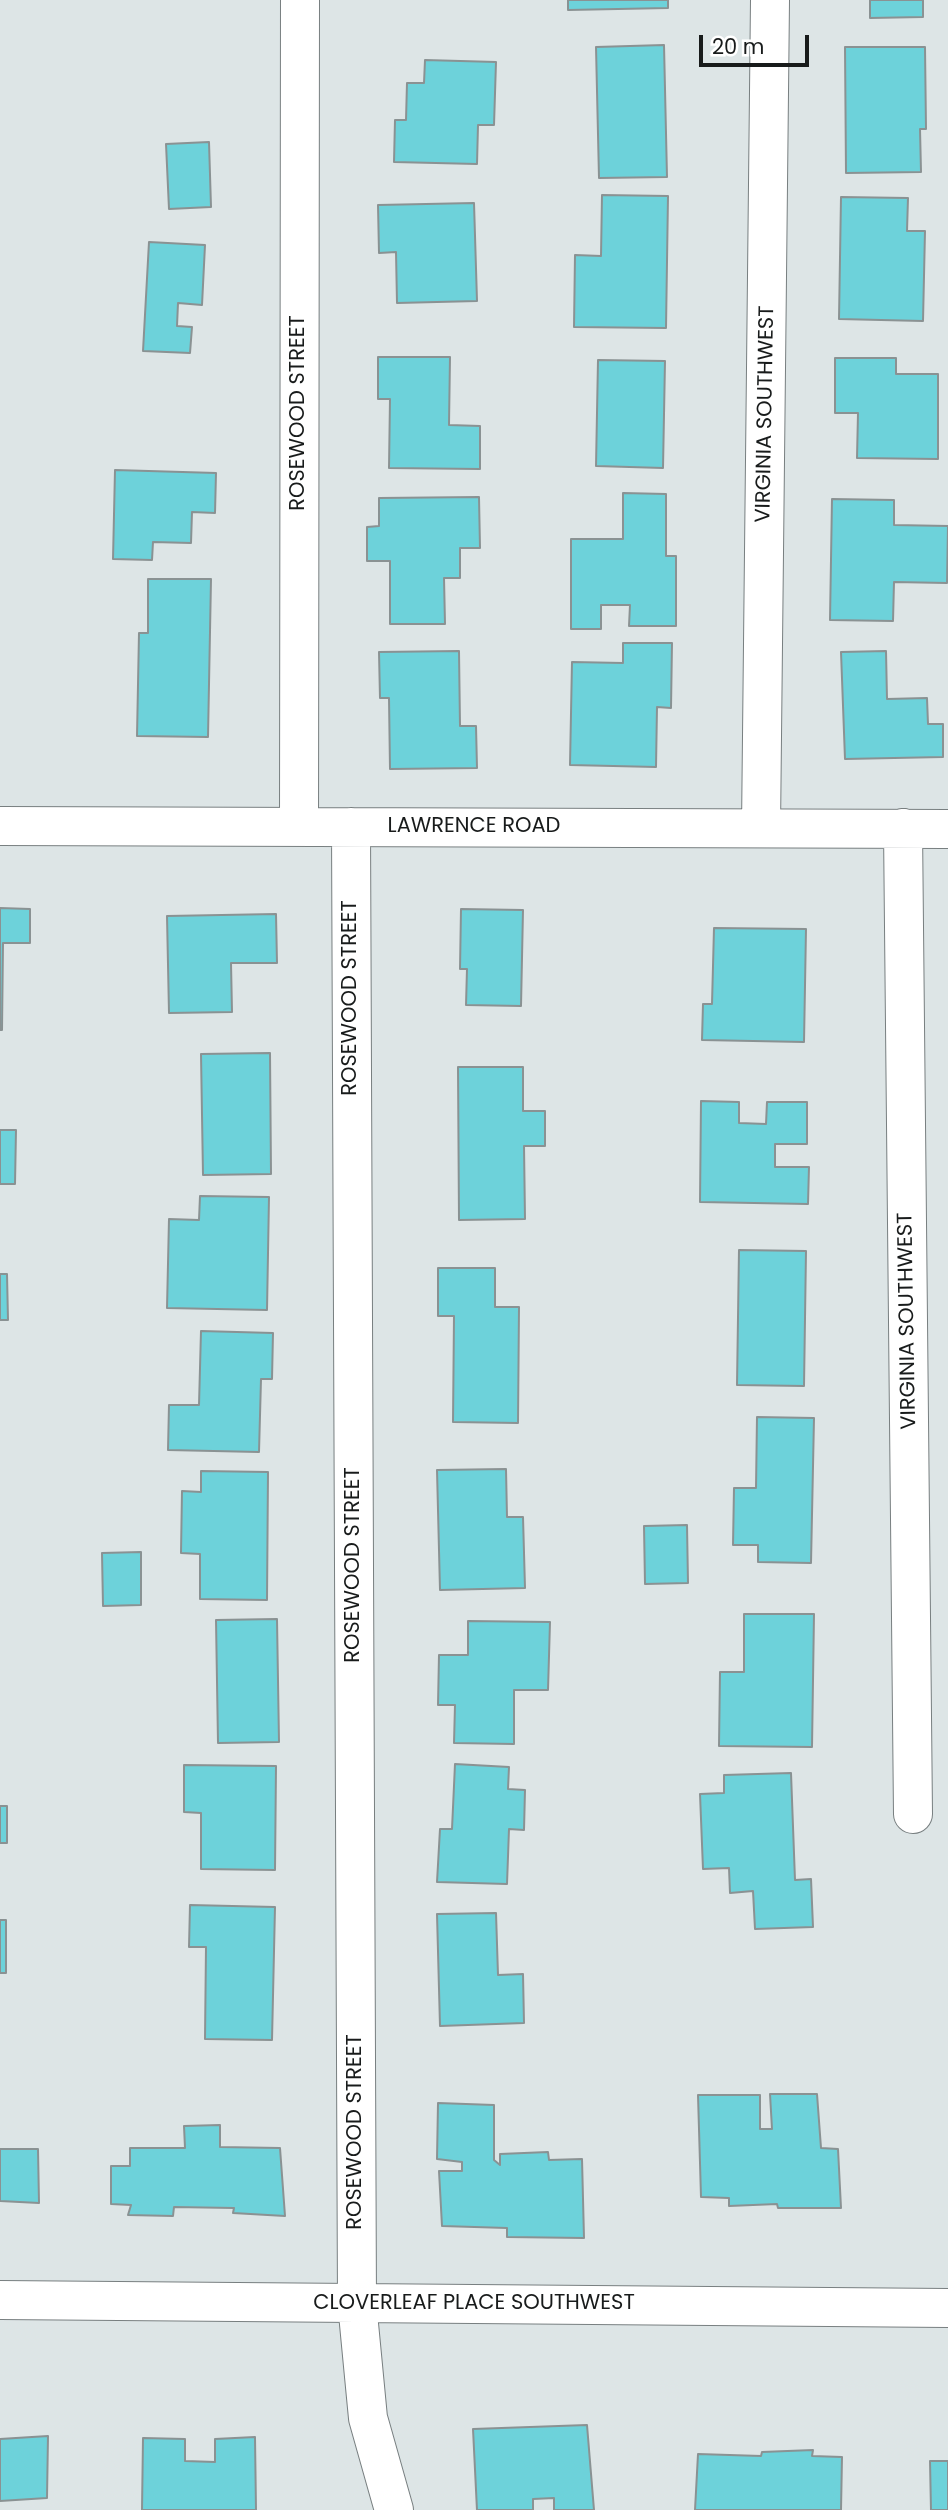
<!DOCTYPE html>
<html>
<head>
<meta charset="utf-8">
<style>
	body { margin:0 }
	#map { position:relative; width:948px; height:2510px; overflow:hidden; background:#dde5e6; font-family:Poppins,sans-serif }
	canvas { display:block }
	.scale { position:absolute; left:699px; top:35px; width:110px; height:32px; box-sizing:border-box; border:4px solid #181b1b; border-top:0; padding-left:9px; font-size:21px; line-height:24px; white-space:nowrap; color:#181b1b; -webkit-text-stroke:5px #fff; paint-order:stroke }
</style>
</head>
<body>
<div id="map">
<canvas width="948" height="2510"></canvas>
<div class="scale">20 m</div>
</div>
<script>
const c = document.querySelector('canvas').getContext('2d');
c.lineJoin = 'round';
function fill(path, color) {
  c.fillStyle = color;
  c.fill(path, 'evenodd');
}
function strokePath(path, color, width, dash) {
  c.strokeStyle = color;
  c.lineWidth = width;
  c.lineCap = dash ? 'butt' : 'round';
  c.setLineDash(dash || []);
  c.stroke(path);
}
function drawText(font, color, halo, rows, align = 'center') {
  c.font = font + ' Poppins,sans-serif';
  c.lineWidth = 7;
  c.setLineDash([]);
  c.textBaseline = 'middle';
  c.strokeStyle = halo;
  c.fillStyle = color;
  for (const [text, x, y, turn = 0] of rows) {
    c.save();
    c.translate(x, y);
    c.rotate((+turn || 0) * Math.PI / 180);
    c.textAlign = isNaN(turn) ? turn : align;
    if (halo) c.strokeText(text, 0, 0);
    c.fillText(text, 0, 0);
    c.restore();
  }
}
const building = new Path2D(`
	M 568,0 L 668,0 L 668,8 L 568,10 Z
	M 870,0 L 923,0 L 923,17 L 870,18 Z
	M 664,45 L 667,177 L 599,178 L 596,47 Z
	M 845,47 L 925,47 L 926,129 L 920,129 L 921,172 L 846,173 Z
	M 425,60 L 496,62 L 494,125 L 478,125 L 477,164 L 394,162 L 395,120 L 406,120 L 407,83 L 424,83 Z
	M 209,142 L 211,207 L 169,209 L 166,144 Z
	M 602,195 L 668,196 L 666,328 L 574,327 L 575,255 L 601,256 Z
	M 841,197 L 908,198 L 907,231 L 925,231 L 923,321 L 839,319 Z
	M 474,203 L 477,301 L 397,303 L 396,252 L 379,253 L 378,205 Z
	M 149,242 L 205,245 L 202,305 L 178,303 L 177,326 L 192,327 L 190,353 L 143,351 Z
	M 378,357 L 450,357 L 449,425 L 480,426 L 480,469 L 389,468 L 390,399 L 378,399 Z
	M 835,358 L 896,358 L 896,374 L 938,374 L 938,459 L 857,458 L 858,413 L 835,413 Z
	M 598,360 L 665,361 L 663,468 L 596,466 Z
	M 115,470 L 216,473 L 215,513 L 192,512 L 191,543 L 153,542 L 152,560 L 113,559 Z
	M 623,493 L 666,494 L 666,556 L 676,556 L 676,626 L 629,626 L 630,605 L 601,605 L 601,629 L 571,629 L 571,539 L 623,539 Z
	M 479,497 L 480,548 L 460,548 L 460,578 L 444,578 L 445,624 L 390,624 L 390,561 L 367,561 L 367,527 L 379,526 L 379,498 Z
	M 832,499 L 894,500 L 894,525 L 948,526 L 947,583 L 894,582 L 893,621 L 830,620 Z
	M 148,579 L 211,579 L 208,737 L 137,736 L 139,633 L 148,633 Z
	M 623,643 L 672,643 L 671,708 L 657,707 L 656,767 L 570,765 L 572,662 L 623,663 Z
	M 459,651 L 460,726 L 476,726 L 477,768 L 390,769 L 389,698 L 380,698 L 379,652 Z
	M 886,651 L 887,699 L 927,698 L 928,724 L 943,724 L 943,757 L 845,759 L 841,652 Z
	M 0,908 L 30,909 L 30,943 L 3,943 L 2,1030 L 0,1030 Z
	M 461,909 L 523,910 L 521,1006 L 466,1005 L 467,969 L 460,969 Z
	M 276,914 L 277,963 L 231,963 L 232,1012 L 169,1013 L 167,916 Z
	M 714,928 L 806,929 L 804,1042 L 702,1040 L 703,1004 L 712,1004 Z
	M 270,1053 L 271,1174 L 203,1175 L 201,1054 Z
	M 458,1067 L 523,1067 L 523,1111 L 545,1111 L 545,1146 L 524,1146 L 525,1219 L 459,1220 Z
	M 701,1101 L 739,1102 L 739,1123 L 766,1124 L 767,1102 L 807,1102 L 807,1144 L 775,1144 L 775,1167 L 809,1167 L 808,1204 L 700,1202 Z
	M 0,1130 L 16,1130 L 15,1184 L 0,1184 Z
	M 200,1196 L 269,1197 L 267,1310 L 167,1308 L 169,1219 L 199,1220 Z
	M 739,1250 L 806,1251 L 804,1386 L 737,1385 Z
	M 438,1268 L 495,1268 L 495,1307 L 519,1307 L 518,1423 L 453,1422 L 454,1316 L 438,1316 Z
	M 0,1274 L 7,1274 L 8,1320 L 0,1320 Z
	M 201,1331 L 273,1333 L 272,1379 L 261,1379 L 259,1452 L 168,1450 L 169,1405 L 199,1405 Z
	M 757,1417 L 814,1418 L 811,1563 L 758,1562 L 758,1545 L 733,1545 L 734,1488 L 756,1488 Z
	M 506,1469 L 507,1517 L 523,1517 L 525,1588 L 440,1590 L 437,1470 Z
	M 201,1471 L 268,1472 L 267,1600 L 200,1599 L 200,1554 L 181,1553 L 182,1491 L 201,1492 Z
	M 687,1525 L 688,1583 L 645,1584 L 644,1526 Z
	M 141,1552 L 141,1605 L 103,1606 L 102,1553 Z
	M 744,1614 L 814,1614 L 812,1747 L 719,1746 L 720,1672 L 744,1672 Z
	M 277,1619 L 279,1742 L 218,1743 L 216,1620 Z
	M 468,1621 L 550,1622 L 548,1690 L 514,1690 L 514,1744 L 454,1743 L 455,1705 L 438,1705 L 439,1655 L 468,1655 Z
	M 455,1764 L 509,1767 L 508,1789 L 525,1790 L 524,1830 L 509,1829 L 507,1884 L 437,1882 L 440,1829 L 452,1829 Z
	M 184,1765 L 276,1766 L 275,1870 L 201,1869 L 201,1813 L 184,1812 Z
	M 791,1773 L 795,1880 L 811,1879 L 813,1927 L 755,1929 L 753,1891 L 730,1893 L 729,1868 L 703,1869 L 700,1794 L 724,1793 L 724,1775 Z
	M 0,1806 L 7,1806 L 7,1843 L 0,1843 Z
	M 190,1905 L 275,1907 L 272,2040 L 205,2039 L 206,1947 L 189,1947 Z
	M 496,1913 L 498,1975 L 523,1974 L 524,2023 L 440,2026 L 437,1914 Z
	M 0,1920 L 6,1920 L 6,1973 L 0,1973 Z
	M 770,2094 L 817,2094 L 821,2148 L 838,2149 L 841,2208 L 778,2208 L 777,2204 L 729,2206 L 729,2198 L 701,2197 L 698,2095 L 760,2095 L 760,2129 L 772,2129 Z
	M 438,2103 L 494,2105 L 494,2160 L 500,2165 L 500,2154 L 548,2152 L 549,2160 L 582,2159 L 584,2238 L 507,2237 L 507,2228 L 442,2226 L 439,2171 L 462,2171 L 462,2162 L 437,2159 Z
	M 220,2125 L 220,2147 L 280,2148 L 285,2216 L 233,2213 L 234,2208 L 174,2207 L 173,2216 L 128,2215 L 131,2205 L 111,2204 L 111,2166 L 130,2166 L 130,2148 L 185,2148 L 184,2126 Z
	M 0,2149 L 38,2149 L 39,2203 L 0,2201 Z
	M 587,2425 L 594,2510 L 554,2510 L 554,2498 L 533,2499 L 533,2510 L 477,2510 L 473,2429 Z
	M 48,2436 L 47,2498 L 0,2501 L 0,2439 Z
	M 255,2437 L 256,2510 L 142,2510 L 143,2438 L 185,2439 L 185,2461 L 215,2462 L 215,2439 Z
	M 813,2450 L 812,2456 L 842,2457 L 841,2510 L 695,2510 L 698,2454 L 761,2456 L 762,2452 Z
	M 930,2461 L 948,2461 L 948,2510 L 931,2510 Z`);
fill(building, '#6dd2da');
strokePath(building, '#8a9293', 2);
const minor = new Path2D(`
	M 0,826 L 948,829
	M 299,827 L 300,0
	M 351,827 L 357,2303 L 368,2418 L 394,2510
	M 761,828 L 770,0
	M 903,828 L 913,1814
	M 0,2300 L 948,2308`);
strokePath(minor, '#787f80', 40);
strokePath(minor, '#fff', 38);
drawText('21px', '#181b1b', '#fff', [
	["ROSEWOOD STREET",299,413,-90],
	["VIRGINIA SOUTHWEST",766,414,-89],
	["LAWRENCE ROAD",474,827],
	["ROSEWOOD STREET",351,998,-90],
	["VIRGINIA SOUTHWEST",908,1321,-91],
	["ROSEWOOD STREET",354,1565,-90],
	["ROSEWOOD STREET",356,2132,-90],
	["CLOVERLEAF PLACE SOUTHWEST",474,2304]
]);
</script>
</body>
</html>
